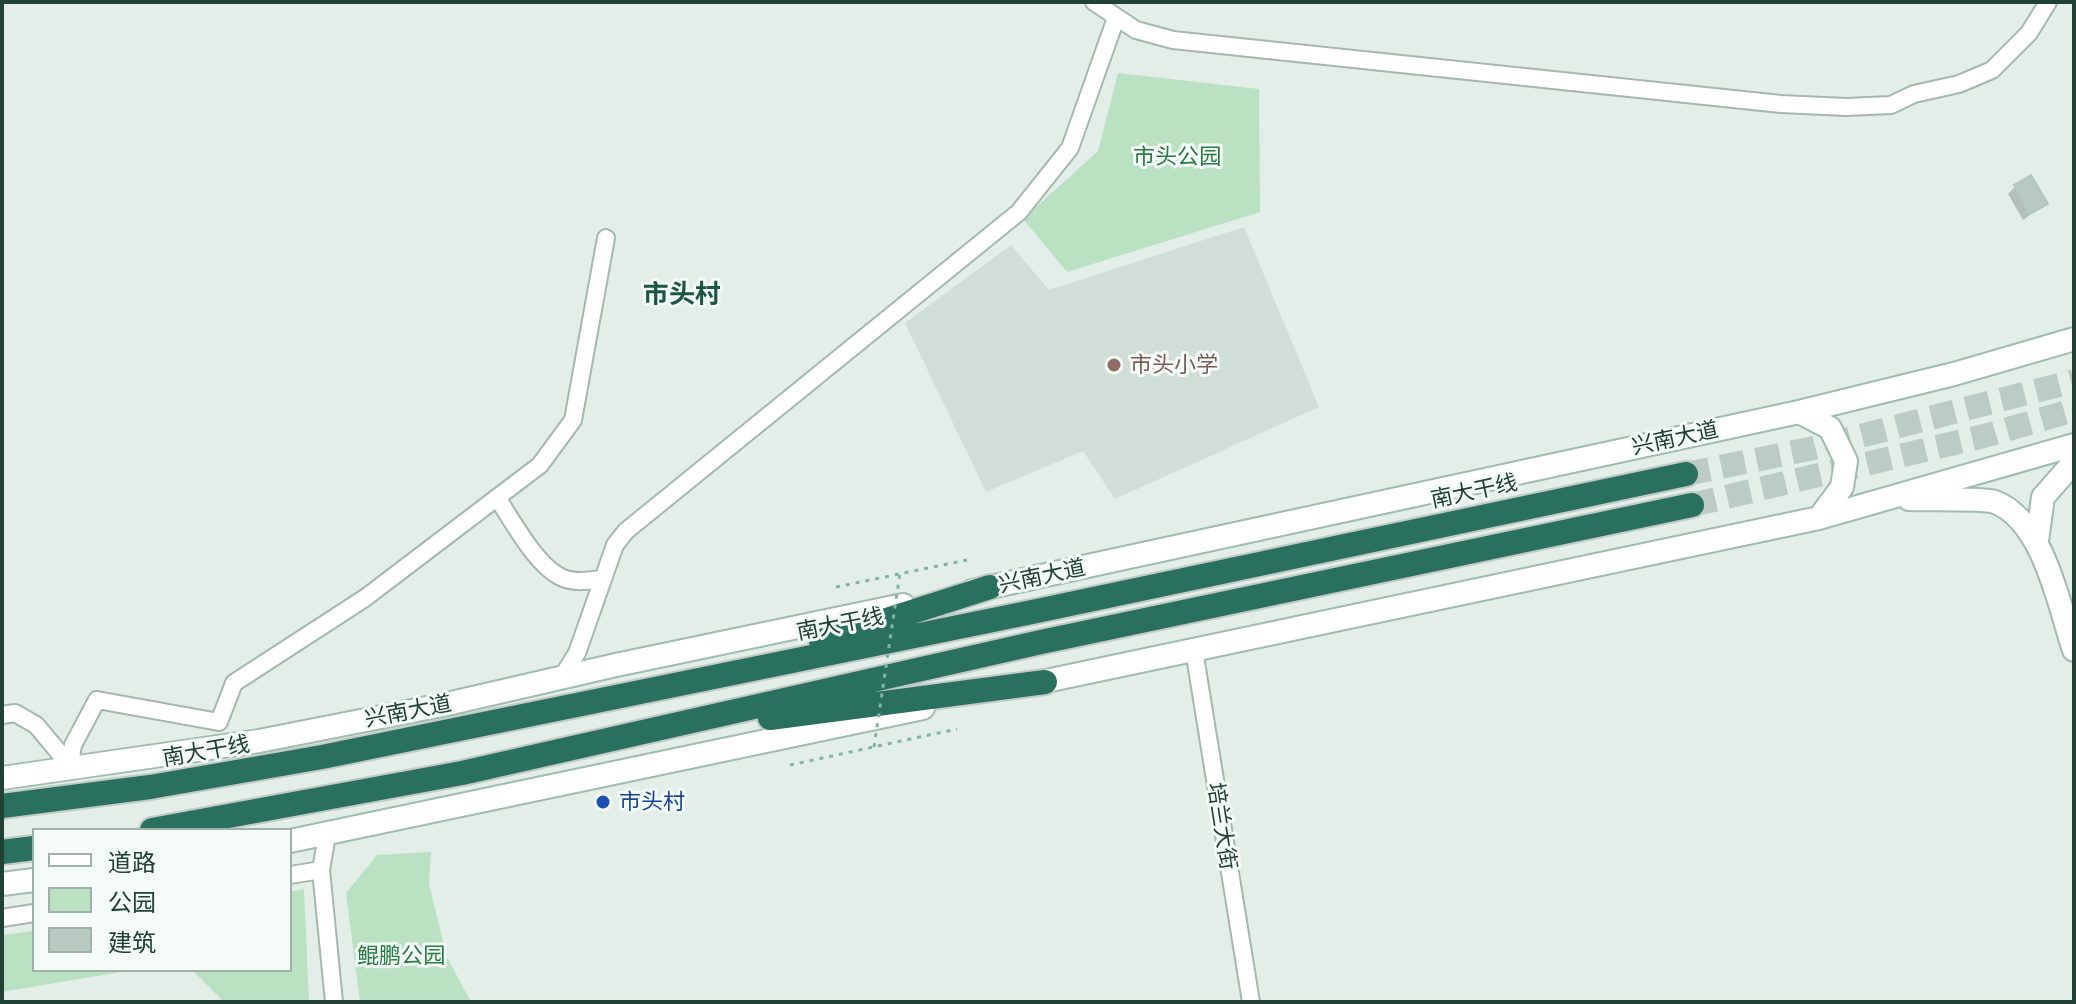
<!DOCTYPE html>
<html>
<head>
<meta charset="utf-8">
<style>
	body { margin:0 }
	#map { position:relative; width:2076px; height:1004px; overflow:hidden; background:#e3eee8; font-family:Barlow,"Noto Sans SC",sans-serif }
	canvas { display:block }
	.frame { position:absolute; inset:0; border:4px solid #214137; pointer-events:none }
	.legend { position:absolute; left:32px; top:828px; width:260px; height:144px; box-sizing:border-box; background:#f4faf7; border:2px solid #a0b0aa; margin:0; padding:10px 14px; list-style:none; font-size:24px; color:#214137 }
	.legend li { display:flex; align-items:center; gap:16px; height:40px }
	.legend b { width:40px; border:2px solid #a0b0aa }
</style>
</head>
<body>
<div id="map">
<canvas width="2076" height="1004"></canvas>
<div class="frame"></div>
<ul class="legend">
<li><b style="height:10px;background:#fff"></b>道路</li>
<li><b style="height:22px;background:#bae1c2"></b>公园</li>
<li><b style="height:22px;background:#b8c9c1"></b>建筑</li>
</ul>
</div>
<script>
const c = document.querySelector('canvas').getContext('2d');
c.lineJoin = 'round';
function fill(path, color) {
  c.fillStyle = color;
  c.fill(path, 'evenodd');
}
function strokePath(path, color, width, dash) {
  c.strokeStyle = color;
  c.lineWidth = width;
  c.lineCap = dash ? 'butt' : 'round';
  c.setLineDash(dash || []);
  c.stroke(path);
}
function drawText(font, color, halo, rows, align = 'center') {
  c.font = font + ' Barlow,"Noto Sans SC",sans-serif';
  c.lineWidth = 6;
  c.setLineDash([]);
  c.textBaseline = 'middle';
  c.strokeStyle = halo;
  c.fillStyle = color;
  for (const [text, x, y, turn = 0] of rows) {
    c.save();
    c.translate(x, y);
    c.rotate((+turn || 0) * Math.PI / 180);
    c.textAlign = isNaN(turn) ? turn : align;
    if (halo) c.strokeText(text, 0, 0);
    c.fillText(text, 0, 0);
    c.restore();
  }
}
fill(new Path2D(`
	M 1244,227 L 1319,407 L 1115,499 L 1083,451 L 986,492 L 905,323 L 1011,245 L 1049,290 Z`), '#d1ded7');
fill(new Path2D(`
	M 1118,73 L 1259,89 L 1260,212 L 1067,272 L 1023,219 L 1098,151 Z
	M 431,852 L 429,884 L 447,957 L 471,1002 L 360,1002 L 346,893 L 377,855 Z
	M 304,889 L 309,1002 L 224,1002 L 192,970 L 290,970 L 290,892 Z
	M 34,931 L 34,970 L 133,970 L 2,992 L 2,935 Z`), '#bae1c2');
fill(new Path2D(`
	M 2015,187 L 2045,204 L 2023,220 L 2008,194 Z`), '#0003');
const building = new Path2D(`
	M 2031,175 L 2048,204 L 2030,214 L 2014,185 Z`);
fill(building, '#b8c9c1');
strokePath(building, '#b5c8bf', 2);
strokePath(new Path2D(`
	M 1686,474 L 1814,448 L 2074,381
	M 1692,505 L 1984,436 L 2074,410`), '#bccbc5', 24, [24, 12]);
const street = new Path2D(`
	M 1094,2 L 1136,30 L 1173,40 L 1781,104 L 1846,107 L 1891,105 L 1914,94 L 1959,84 L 1992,70 L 2029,33 L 2048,2
	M 498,499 C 513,522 537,567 563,578 C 575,583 589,581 601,579
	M 1194,650 L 1251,1002
	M 562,677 L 577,653 L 615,545 L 626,531 L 1019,212 L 1070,148 L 1116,18
	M 2,715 L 15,713 L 36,725 L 62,756 L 63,769
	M 63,769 L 71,758 L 73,745 L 97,700 L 219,722 L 234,683 L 365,598 L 540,465 L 573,420 L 606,238
	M 321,870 L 334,1002
	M 290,875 L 321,870 L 327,835
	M 2,918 L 34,913`);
const secondary = new Path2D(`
	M 1799,412 L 1830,428 L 1846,461 L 1842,487 L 1819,518
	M 1909,499 C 1926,500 1983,498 1995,502 C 2044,521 2059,606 2074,650
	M 2037,541 L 2043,497 L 2074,462
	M 972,591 L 1799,412 L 1954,374 L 2074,339
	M 1027,685 L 1819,518 L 2074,445
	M 2,778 L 259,741 L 447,704 L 616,665 L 903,605
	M 290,841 L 923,708
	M 2,884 L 34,880`);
const highway = new Path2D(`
	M 821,641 L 990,587
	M 770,718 L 1045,682
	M 2,806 L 150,787 L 322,757 L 1032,612 L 1686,474
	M 152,830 L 462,773 L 1041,642 L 1692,505
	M 2,852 L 34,848`);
strokePath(street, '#a5b7af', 20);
strokePath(secondary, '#a0bbb0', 26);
strokePath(highway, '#c1cac7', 28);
strokePath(new Path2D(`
	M 836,587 L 967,560
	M 790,765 L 957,729`), '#81b4a1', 3, [4, 6]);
strokePath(street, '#fff', 16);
strokePath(secondary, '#fff', 22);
strokePath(highway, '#2a705e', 24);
strokePath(new Path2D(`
	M 874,747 L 900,573`), '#81b4a1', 3, [4, 6]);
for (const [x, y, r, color] of [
	[1114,365,8,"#8d6e63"],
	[603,802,8,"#1a4fb4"]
]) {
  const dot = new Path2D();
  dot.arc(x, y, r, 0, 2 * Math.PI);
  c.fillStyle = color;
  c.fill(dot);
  strokePath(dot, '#f4faf7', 3);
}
drawText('22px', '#277b43', '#f4faf7', [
	["市头公园",1177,157],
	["鲲鹏公园",401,956]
]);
drawText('22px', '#785e54', '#f4faf7', [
	["市头小学",1130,365]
], 'left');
drawText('22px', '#214137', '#f4faf7', [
	["兴南大道",1675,438,-12],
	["南大干线",1474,491,-12],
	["兴南大道",1042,576,-12],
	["南大干线",840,624,-11],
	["兴南大道",408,711,-11],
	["南大干线",206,751,-10],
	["培兰大街",1222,826,81]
]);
drawText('22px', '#164399', '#f4faf7', [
	["市头村",619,802]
], 'left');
drawText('bold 26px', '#1b5544', '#f4faf7', [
	["市头村",682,294]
]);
</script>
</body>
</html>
